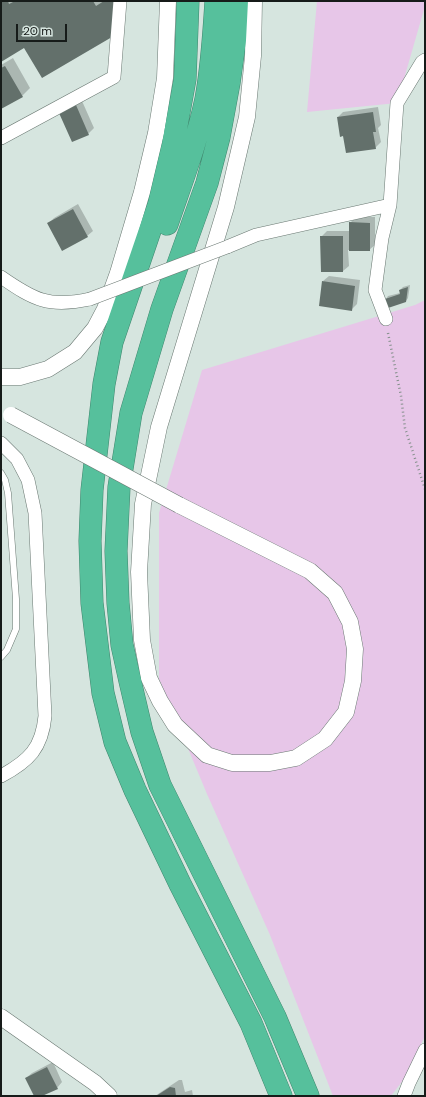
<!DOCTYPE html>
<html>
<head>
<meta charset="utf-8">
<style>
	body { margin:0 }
	#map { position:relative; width:426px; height:1097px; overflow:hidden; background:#d6e5df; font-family:"DM Sans",sans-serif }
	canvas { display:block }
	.frame { position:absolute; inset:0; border:2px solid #161b19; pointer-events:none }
	.scale { position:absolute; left:16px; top:24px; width:51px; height:18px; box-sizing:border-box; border:2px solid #161b19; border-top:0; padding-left:5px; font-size:12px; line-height:14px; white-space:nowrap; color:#161b19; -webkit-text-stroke:3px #d6e5df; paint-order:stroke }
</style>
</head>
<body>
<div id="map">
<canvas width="426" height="1097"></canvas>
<div class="frame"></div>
<div class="scale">20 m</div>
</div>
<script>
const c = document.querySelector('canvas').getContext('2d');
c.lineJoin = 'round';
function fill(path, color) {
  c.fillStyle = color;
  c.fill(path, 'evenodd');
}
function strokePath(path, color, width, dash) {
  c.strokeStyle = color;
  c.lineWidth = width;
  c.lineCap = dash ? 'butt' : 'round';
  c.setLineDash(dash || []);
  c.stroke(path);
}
fill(new Path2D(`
	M 317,1 L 425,1 L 425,6 L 397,103 L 307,112 Z
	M 425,300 L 425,1036 L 404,1079 L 391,1096 L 333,1096 L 270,935 L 207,794 L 159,679 L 159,513 L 202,370 L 415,305 Z`), '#e7c6e8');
fill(new Path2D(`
	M 1,1 L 123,1 L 29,45 L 1,60 Z
	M 13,58 L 30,88 L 22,96 L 1,108 L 1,65 Z
	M 82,101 L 94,128 L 88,134 L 60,113 Z
	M 378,107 L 381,125 L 378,128 L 381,142 L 375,148 L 344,135 L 338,117 L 343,112 Z
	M 78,204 L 93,231 L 87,236 L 48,224 L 54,218 Z
	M 356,217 L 375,217 L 375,245 L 369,250 L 348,250 L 349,266 L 343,271 L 321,237 L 327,231 L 350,231 L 350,223 Z
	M 329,276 L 360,280 L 357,304 L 352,309 L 323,281 Z
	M 410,285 L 408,298 L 406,301 L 386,299 L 388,296 L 400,293 L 400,290 L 403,287 Z
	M 53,1062 L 62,1082 L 57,1088 L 40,1096 L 35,1096 L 26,1078 L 32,1073 Z
	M 179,1080 L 182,1080 L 185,1092 L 192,1090 L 193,1096 L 155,1096 Z`), '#0003');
fill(new Path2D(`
	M 1,1 L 8,1 L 9,4 L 15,1 L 93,1 L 96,6 L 104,1 L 116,1 L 112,37 L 42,78 L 24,48 L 1,62 Z
	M 5,66 L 23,97 L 1,109 L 1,68 Z
	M 76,105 L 89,135 L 72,142 L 59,113 Z
	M 373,112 L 376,132 L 373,132 L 376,149 L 346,153 L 343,136 L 340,137 L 337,117 Z
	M 73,209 L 88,237 L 62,251 L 47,223 Z
	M 349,222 L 370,223 L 370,251 L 349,251 Z
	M 320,236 L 343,236 L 343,272 L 321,272 Z
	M 322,281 L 355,286 L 352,311 L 319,306 Z
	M 408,287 L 406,302 L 388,308 L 385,299 L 400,294 L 399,290 Z
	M 47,1067 L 58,1089 L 42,1096 L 34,1096 L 25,1078 Z
	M 170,1087 L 175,1088 L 176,1096 L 156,1096 Z`), '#63706b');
const service = new Path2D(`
	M 1,473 L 5,480 L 8,493 L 16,599 L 16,629 L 7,650 L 1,657`);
const minor = new Path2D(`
	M 1,138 L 114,77 L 120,1
	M 227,247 L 256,235 L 390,205 L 397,103 L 422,62 L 425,60
	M 1,277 C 34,300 49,308 90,299
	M 386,319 L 375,290 L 382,238 L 390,205
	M 1,443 L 17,459 L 28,480 L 35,513 L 45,716 C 42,748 29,761 1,776
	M 404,1096 L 409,1083 L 425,1050`);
const tertiary = new Path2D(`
	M 1,377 L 20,377 L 48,369 L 75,352 L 95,328 L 105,309 L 118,273 L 142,192 L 156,133 L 165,78 L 168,1
	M 179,505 L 310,571 L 335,593 L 350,622 L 355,649 L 353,681 L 346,712 L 325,739 L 296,758 L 270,763 L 232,763 L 207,755 L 175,725 L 160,701 L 149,678 L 142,640 L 139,572 L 143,504 L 159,427 L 226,207 L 247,117 L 253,56 L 254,1
	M 1,1017 L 95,1083 L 109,1096`);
const motorway = new Path2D(`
	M 188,1 L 185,79 L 173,145 L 159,204 L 112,342 L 104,384 L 92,490 L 90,541 L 92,603 L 103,693 L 115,742 L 135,790 L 180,884 L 251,1023 L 281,1096
	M 237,1 L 235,40 L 229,83 L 219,137 L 207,183 L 162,309 L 131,413 L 119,487 L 116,551 L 118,603 L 122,645 L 130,681 L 142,732 L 160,785 L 275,1017 L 308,1096
	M 167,224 C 181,183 197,142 206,99 C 212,67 214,33 216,1`);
strokePath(service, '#6a7872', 7);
strokePath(minor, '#6a7872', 14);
strokePath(tertiary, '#6a7872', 17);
strokePath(motorway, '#40866e', 23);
strokePath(new Path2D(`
	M 388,333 L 401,396 L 405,428 L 425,489`), '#85908c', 2.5, [1, 3]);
strokePath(service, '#fff', 6);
strokePath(minor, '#fff', 13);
strokePath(tertiary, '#fff', 16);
strokePath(motorway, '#56c09c', 22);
const minorBridge = new Path2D(`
	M 90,299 L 227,247`);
const tertiaryBridge = new Path2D(`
	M 11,415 L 179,505`);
strokePath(minorBridge, '#6a7872', 14, []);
strokePath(tertiaryBridge, '#6a7872', 17, []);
strokePath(minorBridge, '#fff', 13);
strokePath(tertiaryBridge, '#fff', 16);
</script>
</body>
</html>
